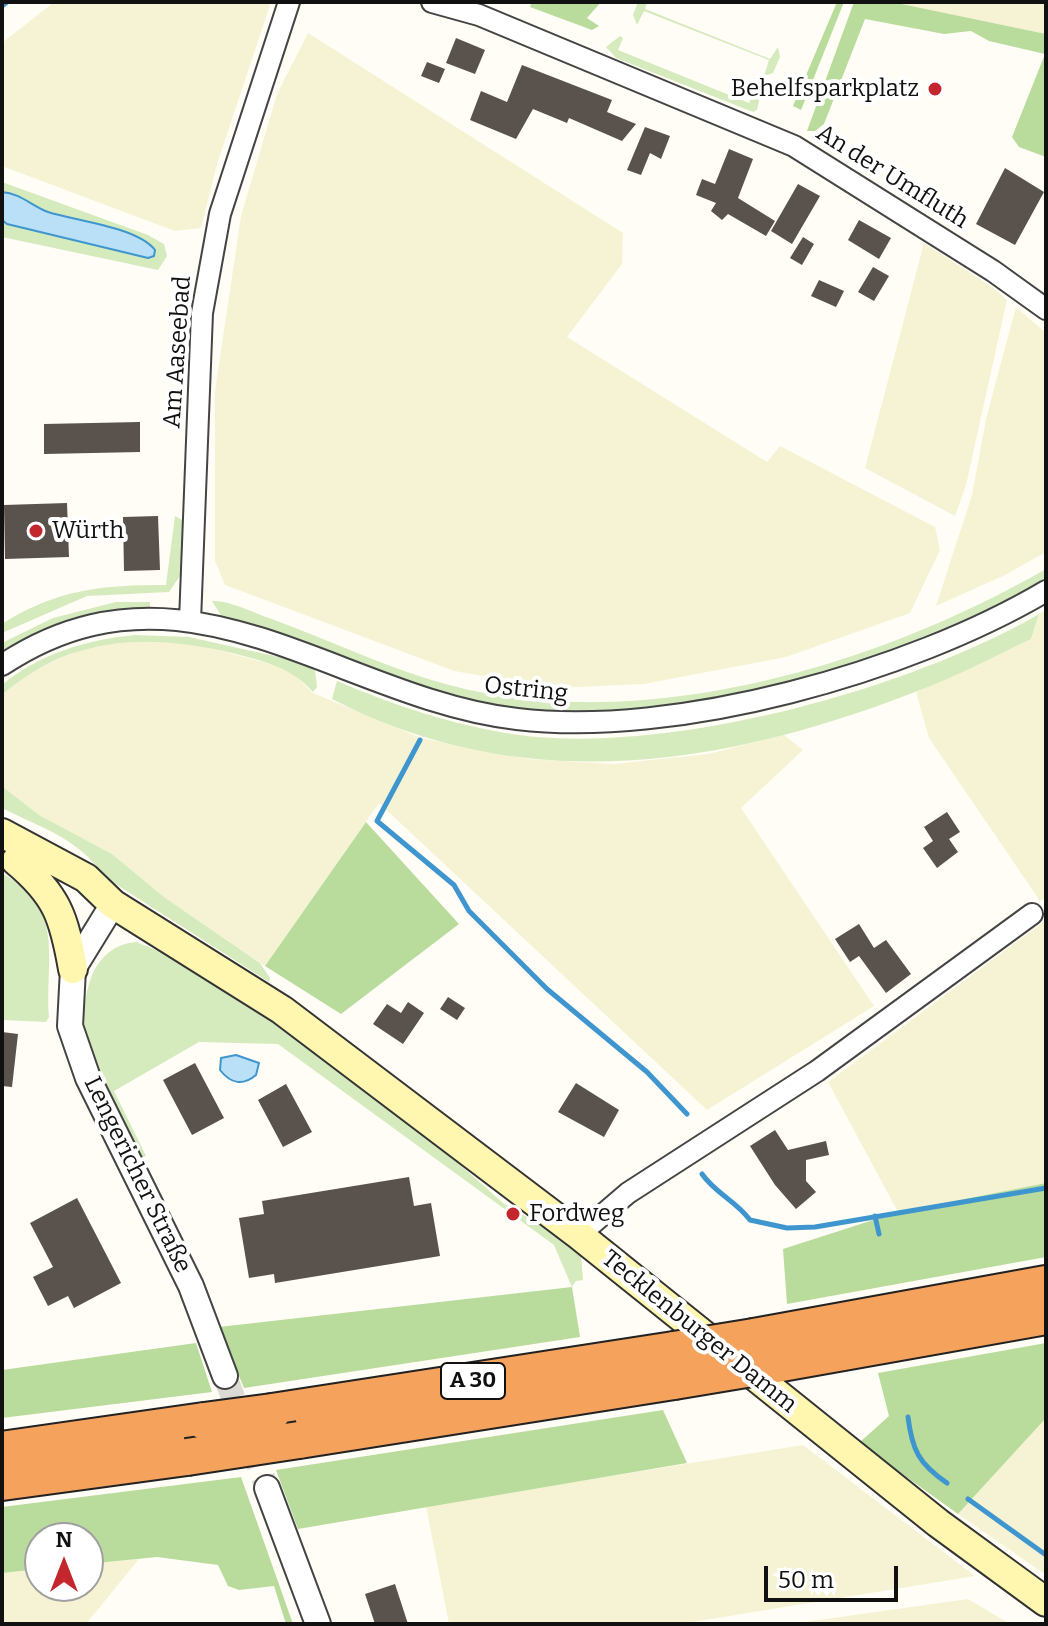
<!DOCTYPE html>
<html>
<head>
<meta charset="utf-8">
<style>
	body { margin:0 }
	#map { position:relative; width:1048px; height:1626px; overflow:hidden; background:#fffdf5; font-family:Bitter,serif }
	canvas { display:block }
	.frame { position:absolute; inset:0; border:4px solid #111; pointer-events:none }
	.north { position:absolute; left:24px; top:1522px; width:80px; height:80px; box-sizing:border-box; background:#fff; border:2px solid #a0a0a0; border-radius:50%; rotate:0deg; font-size:22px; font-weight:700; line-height:32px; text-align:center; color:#111 }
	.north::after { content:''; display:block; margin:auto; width:28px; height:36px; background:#c4262e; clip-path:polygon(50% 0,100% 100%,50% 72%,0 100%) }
	.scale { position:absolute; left:764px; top:1566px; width:134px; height:36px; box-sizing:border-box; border:4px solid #111; border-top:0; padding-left:10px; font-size:24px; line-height:28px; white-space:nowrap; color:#111; -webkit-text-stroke:6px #fff; paint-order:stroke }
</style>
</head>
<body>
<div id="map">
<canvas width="1048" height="1626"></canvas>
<div class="frame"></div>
<div class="north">N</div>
<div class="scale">50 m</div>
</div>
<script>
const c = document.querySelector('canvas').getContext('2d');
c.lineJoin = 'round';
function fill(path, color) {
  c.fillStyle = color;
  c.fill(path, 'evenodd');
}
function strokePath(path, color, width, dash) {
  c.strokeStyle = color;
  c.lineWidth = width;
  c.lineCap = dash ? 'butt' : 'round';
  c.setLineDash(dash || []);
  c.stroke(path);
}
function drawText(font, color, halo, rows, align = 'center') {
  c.font = font + ' Bitter,serif';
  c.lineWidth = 8;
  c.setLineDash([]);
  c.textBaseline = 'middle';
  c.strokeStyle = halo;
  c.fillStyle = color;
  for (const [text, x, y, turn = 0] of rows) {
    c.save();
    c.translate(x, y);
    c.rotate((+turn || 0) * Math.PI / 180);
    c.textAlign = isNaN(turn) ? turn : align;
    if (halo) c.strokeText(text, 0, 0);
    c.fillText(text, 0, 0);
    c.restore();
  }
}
fill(new Path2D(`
	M 54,2 L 271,2 L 217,164 L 201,228 L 175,231 L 2,166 L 2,43 Z
	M 892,2 L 1046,2 L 1046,34 Z
	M 308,33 L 623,233 L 622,264 L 567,337 L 767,462 L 780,446 L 935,527 L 940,550 L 910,613 L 786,657 L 644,684 L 555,688 L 454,671 L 225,585 L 215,561 L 215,391 L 241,216 L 277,94 Z
	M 924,243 L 992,287 L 1007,300 L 966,485 L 955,516 L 865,468 Z
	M 1016,307 L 1046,333 L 1046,552 L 1005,575 L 936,606 L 972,495 L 986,419 Z
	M 1046,610 L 1046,897 L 1040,901 L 929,738 L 916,692 L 1031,639 L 1039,614 Z
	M 159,640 L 198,645 L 274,665 L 293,674 L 313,693 L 421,738 L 527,759 L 614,764 L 708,754 L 784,735 L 803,750 L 741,808 L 874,1006 L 707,1110 L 379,803 L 265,966 L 164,897 L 112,854 L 39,815 L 2,786 L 2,695 L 30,672 L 87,647 L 112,641 Z
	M 1046,920 L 1046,1183 L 898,1212 L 828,1082 Z
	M 1046,1418 L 1046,1575 L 958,1514 Z
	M 803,1445 L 975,1576 L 680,1624 L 449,1624 L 426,1506 Z
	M 139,1559 L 86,1624 L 2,1624 L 2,1573 L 40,1569 L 40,1586 L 88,1586 L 88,1564 Z
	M 968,1599 L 1010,1624 L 790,1624 Z`), '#f6f3d4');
fill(new Path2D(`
	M 638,2 L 647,2 L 645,9 L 770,59 L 778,47 L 780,57 L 773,73 L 764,76 L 769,60 L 644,11 L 637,25 L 633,15 Z
	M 620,36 L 623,38 L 618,50 L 749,103 L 754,91 L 760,96 L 757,110 L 753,112 L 616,58 L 606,47 Z
	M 2,182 L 148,235 L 164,244 L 167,256 L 158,270 L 2,237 Z
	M 175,516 L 189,524 L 186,567 L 169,592 L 87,596 L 2,633 L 2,624 C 56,589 104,585 166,585 Z
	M 1046,569 L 1046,581 C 892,659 661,743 487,703 C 396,683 311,643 222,617 L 212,601 C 228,600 252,612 269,618 C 322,637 374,662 428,679 C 626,741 870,670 1046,569 Z
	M 116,602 L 150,602 L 150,608 C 96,610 49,625 2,651 L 2,643 L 53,618 Z
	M 1039,614 L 1031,639 C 993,657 955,677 915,692 C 722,767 523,798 332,699 L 337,681 C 391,704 447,723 505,733 C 657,759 907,691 1039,614 Z
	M 135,635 L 189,637 L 301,662 L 315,670 L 317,687 L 313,692 C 291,667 263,661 232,653 C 148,633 70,635 2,695 L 2,685 C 39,654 88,639 135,635 Z
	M 2,786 L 39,815 L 112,854 L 164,897 L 260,963 L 270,978 L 269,982 L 103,876 C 81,839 39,827 2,808 Z
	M 2,873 C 66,909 45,956 49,1017 L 46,1022 L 2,1020 Z
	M 136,942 L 161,952 L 287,1032 L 413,1123 L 503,1203 L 551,1231 L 581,1254 L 583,1280 L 576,1281 L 572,1287 L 554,1245 L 278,1044 L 199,1042 L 114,1091 L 146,1156 L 140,1158 C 110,1103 67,1043 91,978 C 99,957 114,944 136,942 Z`), '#d5ebbd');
fill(new Path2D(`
	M 532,2 L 601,2 L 587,18 L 599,26 L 592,30 L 530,7 Z
	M 837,2 L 844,2 L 801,110 L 793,106 Z
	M 854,2 L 892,2 L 1046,34 L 1046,157 L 1019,147 L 1012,137 L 1045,54 L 989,41 L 971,31 L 944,34 L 865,19 L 824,124 L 815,131 L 807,131 Z
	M 366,822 L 459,924 L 341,1014 L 265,966 Z
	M 1046,1183 L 1046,1257 L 787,1304 L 783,1249 L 898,1212 Z
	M 572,1287 L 580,1337 L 244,1388 L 219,1327 Z
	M 196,1343 L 212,1392 L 2,1418 L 2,1370 Z
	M 1046,1343 L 1046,1418 L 958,1514 L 859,1443 L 889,1416 L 878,1373 Z
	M 663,1410 L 687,1463 L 298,1529 L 276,1470 Z
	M 241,1477 L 293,1624 L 286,1624 L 274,1586 L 239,1590 L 228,1586 L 218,1565 L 157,1557 L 88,1564 L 88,1538 L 40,1538 L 40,1569 L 2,1573 L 2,1507 Z`), '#b9dc9c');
const water = new Path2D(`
	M 2,192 C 20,193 32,206 48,212 C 76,221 137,227 155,250 L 154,256 L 148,258 L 7,224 L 2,220 Z
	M 236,1055 L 259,1063 L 256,1075 C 243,1086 231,1084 220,1070 L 221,1058 Z`);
fill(water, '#b9e0f7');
strokePath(water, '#3f96cf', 2);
strokePath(new Path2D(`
	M 2,6 L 7,2
	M 420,740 L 377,821 L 454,885 L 469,911 L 547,989 L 647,1072 L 687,1114
	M 702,1174 C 715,1193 736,1201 750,1220 L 787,1228 L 815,1227 L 1046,1188
	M 875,1216 L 879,1234
	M 908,1417 C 912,1450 919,1464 947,1483
	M 968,1499 L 1046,1555`), '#3f96cf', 5);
fill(new Path2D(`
	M 456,38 L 485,50 L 475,74 L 446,63 Z
	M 427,62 L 445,69 L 439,83 L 421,76 Z
	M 522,65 L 612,100 L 607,112 L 636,124 L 622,141 L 569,118 L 567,123 L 533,109 L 516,139 L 470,120 L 481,91 L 507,102 Z
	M 645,127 L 670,136 L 661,159 L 650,153 L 641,175 L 627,170 Z
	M 729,149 L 753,159 L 738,198 L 775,221 L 766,236 L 728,214 L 722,220 L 711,211 L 716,203 L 696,195 L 702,179 L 715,184 Z
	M 1005,168 L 1044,192 L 1015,245 L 976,224 Z
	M 798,184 L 820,196 L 792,244 L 771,231 Z
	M 859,220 L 891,238 L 879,259 L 848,240 Z
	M 803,237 L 814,244 L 802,265 L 790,258 Z
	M 873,267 L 889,276 L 874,301 L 858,292 Z
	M 819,280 L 844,291 L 836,307 L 811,296 Z
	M 140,422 L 140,452 L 44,454 L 44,424 Z
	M 67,503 L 69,557 L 5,559 L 4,505 Z
	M 158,516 L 160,570 L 124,571 L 123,517 Z
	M 947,812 L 960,832 L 949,839 L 958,852 L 937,868 L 923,848 L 933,841 L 924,827 Z
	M 859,924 L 874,948 L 886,940 L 911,974 L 886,993 L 859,956 L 850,962 L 835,939 Z
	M 448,997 L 465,1008 L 457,1020 L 440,1009 Z
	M 408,1002 L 424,1013 L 403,1044 L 373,1024 L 387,1004 L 401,1013 Z
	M 2,1032 L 18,1034 L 12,1087 L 2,1086 Z
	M 195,1063 L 224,1118 L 192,1135 L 163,1080 Z
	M 576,1083 L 619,1110 L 604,1137 L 558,1112 Z
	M 286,1084 L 312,1132 L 283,1147 L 258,1100 Z
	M 775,1130 L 788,1150 L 826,1141 L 829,1155 L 806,1160 L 806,1181 L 816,1192 L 796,1209 L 775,1185 L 750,1146 Z
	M 409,1177 L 414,1206 L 431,1203 L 440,1256 L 275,1283 L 274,1274 L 249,1278 L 239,1218 L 264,1214 L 262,1201 Z
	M 77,1198 L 121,1283 L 74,1308 L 68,1296 L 48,1306 L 33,1277 L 53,1267 L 30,1223 Z
	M 395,1584 L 408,1624 L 375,1624 L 365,1594 Z`), '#5a524d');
strokePath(new Path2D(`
	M 225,1376 L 267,1488`), '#dbdad3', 24, [24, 12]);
const minor = new Path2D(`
	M 432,2 L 479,15 L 794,146 L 993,271 L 1046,309
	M 190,621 L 202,313 L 220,214 L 289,2
	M 2,665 C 186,543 337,698 517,719 C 676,738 909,672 1046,591
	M 579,1235 L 628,1193 L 817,1071 L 1032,914`);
const tertiary = new Path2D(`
	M 113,904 L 73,969 L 70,1026 L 88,1078 L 191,1286 L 225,1376
	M 267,1488 L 318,1624`);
const secondary = new Path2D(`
	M 2,833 L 86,878 L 113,904 L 282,1010 L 579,1235 L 938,1523 L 1046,1602
	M 16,861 C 57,895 64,917 73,969`);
const motorway = new Path2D(`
	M 754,1337 L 1046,1284
	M 770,1365 L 1046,1316
	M 272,1412 L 674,1350
	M 299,1440 L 674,1381
	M 2,1450 L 204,1421
	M 2,1482 L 187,1457`);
strokePath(minor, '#444', 24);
strokePath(tertiary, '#444', 28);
strokePath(secondary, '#333', 32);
strokePath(motorway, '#222', 40);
strokePath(minor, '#fff', 20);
strokePath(tertiary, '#fff', 24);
strokePath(secondary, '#fff6b0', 28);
strokePath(motorway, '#f5a25d', 36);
const motorwayBridge = new Path2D(`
	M 674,1350 L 754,1337
	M 674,1381 L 770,1365
	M 204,1421 L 272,1412
	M 187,1457 L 299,1440`);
strokePath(motorwayBridge, '#222', 40, []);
strokePath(motorwayBridge, '#f5a25d', 36);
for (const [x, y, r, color] of [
	[935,89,8,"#c4262e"],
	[36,531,8,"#c4262e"],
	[513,1214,8,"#c4262e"]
]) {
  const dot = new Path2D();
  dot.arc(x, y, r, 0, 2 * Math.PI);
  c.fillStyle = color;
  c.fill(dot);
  strokePath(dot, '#fff', 3);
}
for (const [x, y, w] of [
	[473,1381,64]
]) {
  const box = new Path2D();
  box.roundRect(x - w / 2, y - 18, w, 36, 6);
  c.fillStyle = '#fff';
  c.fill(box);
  strokePath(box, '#111', 2);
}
drawText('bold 22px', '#111', null, [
	["A 30",473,1381]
]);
drawText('24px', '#111', '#fff', [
	["Behelfsparkplatz",919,89,"right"],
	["Würth",52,531],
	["Fordweg",529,1214]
], 'left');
drawText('24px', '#111', '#fff', [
	["An der Umfluth",892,177,32],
	["Am Aaseebad",178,352,-86],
	["Ostring",526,690,6],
	["Lengericher Straße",137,1175,64],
	["Tecklenburger Damm",699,1332,39]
]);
</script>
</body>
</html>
